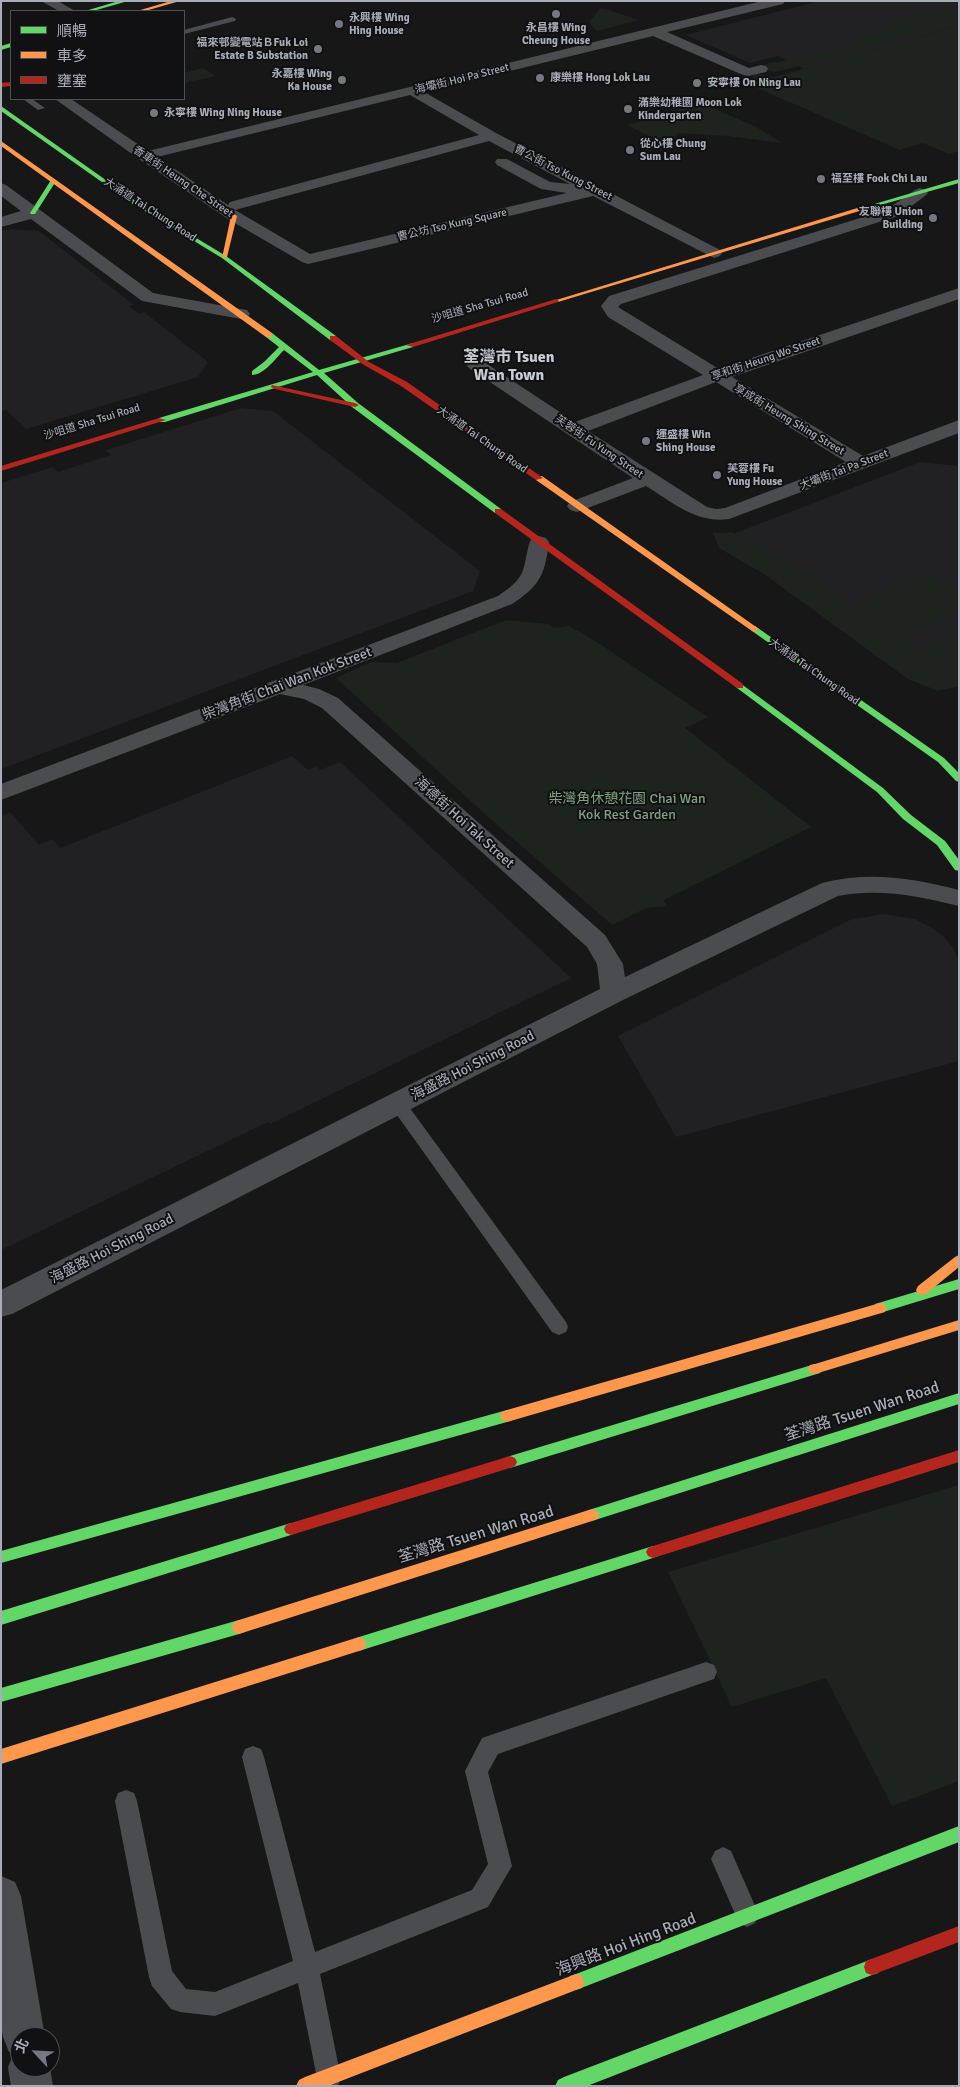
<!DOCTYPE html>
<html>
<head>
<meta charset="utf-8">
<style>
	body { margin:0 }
	#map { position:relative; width:960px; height:2087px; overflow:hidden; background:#171717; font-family:Signika,"Noto Sans TC",sans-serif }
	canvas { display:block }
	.frame { position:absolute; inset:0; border:2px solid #a8adb8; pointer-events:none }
	.legend { position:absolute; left:10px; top:10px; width:175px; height:90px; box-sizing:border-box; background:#111113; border:1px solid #4d4f55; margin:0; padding:6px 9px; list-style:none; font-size:15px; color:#a8adb8 }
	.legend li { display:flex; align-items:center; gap:10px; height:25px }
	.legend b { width:25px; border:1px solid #4d4f55 }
	.north { position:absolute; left:10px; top:2027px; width:50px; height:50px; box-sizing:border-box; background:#111113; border:1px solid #4d4f55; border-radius:50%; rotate:295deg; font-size:14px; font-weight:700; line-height:20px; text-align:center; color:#a8adb8 }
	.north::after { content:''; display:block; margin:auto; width:18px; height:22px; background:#757880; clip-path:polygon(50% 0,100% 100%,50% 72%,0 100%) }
</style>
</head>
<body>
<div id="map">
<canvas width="960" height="2087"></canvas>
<div class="frame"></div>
<ul class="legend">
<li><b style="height:6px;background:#63d668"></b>順暢</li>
<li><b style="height:6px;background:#ff974d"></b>車多</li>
<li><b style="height:6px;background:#b3261e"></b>壅塞</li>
</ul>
<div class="north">北</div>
</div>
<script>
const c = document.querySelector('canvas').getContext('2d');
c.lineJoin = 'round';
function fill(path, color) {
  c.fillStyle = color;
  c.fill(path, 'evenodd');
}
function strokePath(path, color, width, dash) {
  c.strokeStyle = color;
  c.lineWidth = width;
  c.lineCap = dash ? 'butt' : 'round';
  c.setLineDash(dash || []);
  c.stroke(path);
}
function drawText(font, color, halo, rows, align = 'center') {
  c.font = font + ' Signika,"Noto Sans TC",sans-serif';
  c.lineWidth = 4;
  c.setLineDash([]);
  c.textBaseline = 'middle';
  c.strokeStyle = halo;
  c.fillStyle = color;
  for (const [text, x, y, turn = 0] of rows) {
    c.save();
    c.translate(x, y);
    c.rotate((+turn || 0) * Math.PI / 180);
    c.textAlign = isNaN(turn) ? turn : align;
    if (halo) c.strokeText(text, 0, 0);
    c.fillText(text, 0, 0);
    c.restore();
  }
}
fill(new Path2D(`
	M 820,1 L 959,1 L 959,26 L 805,69 L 777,56 L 750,63 L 686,35 Z
	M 10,229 L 39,231 L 134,305 L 129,306 L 139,314 L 144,312 L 208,362 L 198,377 L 26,429 L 6,410 L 1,411 L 1,231 Z
	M 241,408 L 273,411 L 480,571 L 473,591 L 1,769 L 1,483 L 53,467 L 58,472 L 111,455 L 106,450 Z
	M 920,462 L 959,466 L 959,685 L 733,534 Z
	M 292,756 L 308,770 L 317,766 L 320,770 L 340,762 L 571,978 L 270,1124 L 268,1122 L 1,1250 L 1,816 L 10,812 L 39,845 L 53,839 L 60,848 Z
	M 883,914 L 915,919 L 930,927 L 943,936 L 954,949 L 959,962 L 959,1061 L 676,1137 L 618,1036 L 850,920 Z`), '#212123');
fill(new Path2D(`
	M 600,9 L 605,9 L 639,20 L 597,31 L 589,22 Z
	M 941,9 L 959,16 L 959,24 L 915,36 L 911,34 L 830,59 L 774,72 L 762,69 L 769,63 L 818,56 L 851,47 L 861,37 L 887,30 L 884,20 L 895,22 Z
	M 959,26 L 959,151 L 949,154 L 923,143 L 900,150 L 748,84 L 760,81 L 752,77 L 755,74 L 774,77 Z
	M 203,68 L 216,76 L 184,83 L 184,73 Z
	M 700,102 L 758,128 L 782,143 L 727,136 L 678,133 L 668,145 L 626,125 L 651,119 Z
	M 732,532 L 807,574 L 850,607 L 929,573 L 959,592 L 959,610 L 897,637 L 852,608 L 890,637 L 919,652 L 959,633 L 959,686 L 938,691 L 908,679 L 764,574 L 719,548 L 713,533 Z
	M 506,620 L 548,624 L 553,628 L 569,626 L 597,642 L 708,717 L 685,728 L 811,827 L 664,900 L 666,906 L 646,908 L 612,925 L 486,815 L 336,678 L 371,662 L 397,663 Z
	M 959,1485 L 959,1781 L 892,1806 L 826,1678 L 732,1707 L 668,1572 Z`), '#1d241e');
fill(new Path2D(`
	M 2,93 L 30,111 L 33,110 L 676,544 L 674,546 L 959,735 L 959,794 L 887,826 L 265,380 L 169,302 L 1,172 Z`), '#171717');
fill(new Path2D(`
	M 232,17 L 236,19 L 235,21 L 184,34 L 184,30 Z
	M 23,99 L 32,99 L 45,108 L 38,110 Z
	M 398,1098 L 404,1100 L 566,1322 L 568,1327 L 566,1332 L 559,1335 L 552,1332 L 392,1108 L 390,1104 L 392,1100 Z
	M 706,1662 L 714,1665 L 717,1672 L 714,1679 L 498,1754 L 488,1772 L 512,1866 L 488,1907 L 320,1974 L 341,2078 L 338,2086 L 320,2086 L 317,2078 L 298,1983 L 215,2016 L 180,2012 L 171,2009 L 152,1986 L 149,1977 L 115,1801 L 118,1793 L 126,1790 L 134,1793 L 137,1801 L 172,1971 L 186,1989 L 215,1992 L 293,1961 L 242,1757 L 245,1749 L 253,1746 L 261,1749 L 264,1757 L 315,1952 L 472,1890 L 488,1864 L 465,1771 L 482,1738 Z
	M 723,1847 L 731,1851 L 759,1915 L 755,1923 L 747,1927 L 739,1923 L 711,1859 L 715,1851 Z`), '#4b4c50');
fill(new Path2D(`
	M 41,1 L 58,1 L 75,11 L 59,11 Z
	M 762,1 L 785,1 L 783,4 L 667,32 L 749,68 L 761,65 L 766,66 L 768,69 L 766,72 L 748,76 L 743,75 L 653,36 L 424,92 L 496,133 L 720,250 L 722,253 L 720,256 L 714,258 L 593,196 L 308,264 L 302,262 L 228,219 L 139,159 L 55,99 L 71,99 L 148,151 ZM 410,95 L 479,135 L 230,202 L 228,205 L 157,157 ZM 489,141 L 570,184 L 550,182 L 507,159 L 497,159 L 495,162 L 497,165 L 541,189 L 567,193 L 310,254 L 235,210 Z
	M 1,183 L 6,185 L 153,293 L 241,309 L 247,310 L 250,314 L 247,318 L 241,319 L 142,301 L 31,219 L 1,227 L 1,217 L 21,211 L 1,196 Z
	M 920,188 L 925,190 L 928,193 L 925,196 L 898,216 L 621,304 L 618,307 L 719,369 L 959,288 L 959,299 L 732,377 L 863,456 L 959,420 L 959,433 L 729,519 C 697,524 672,502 646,486 L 577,512 L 570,510 L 567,506 L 570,502 L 633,478 L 469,368 L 466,364 L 469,360 L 475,359 L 481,360 L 575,422 L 703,375 L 608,317 L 601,306 L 609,296 L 886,210 L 915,190 ZM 716,382 L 846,462 L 725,508 L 716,509 L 707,507 L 588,431 Z
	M 539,536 L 546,538 L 549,542 C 545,574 540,586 512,604 L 303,685 L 319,689 L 338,698 L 605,935 L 623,964 L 625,977 L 822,883 C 868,871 913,878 959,890 L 959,906 C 919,896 879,888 838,896 L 623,1000 L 12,1314 L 1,1317 L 1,1290 L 600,989 L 597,964 L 587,947 L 322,708 L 304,699 L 280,694 L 1,800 L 1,784 L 498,596 C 515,584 523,579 526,557 C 528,550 528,544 532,538 Z
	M 1,1876 L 15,1882 L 21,1896 L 45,2037 L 20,2037 L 20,2067 L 50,2067 L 53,2086 L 11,2086 L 8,2067 L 14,2053 L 9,2052 L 3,2037 L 1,2025 Z`), '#4b4c50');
fill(new Path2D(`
	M 119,1 L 128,1 L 93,11 L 85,11 Z
	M 11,43 L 11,47 L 1,50 L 1,46 Z
	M 1,106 L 137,202 L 226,256 L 336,336 L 336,340 L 330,340 L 222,258 L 133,204 L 1,111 Z
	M 959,179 L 959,183 L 866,209 L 861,208 Z
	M 51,180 L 56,181 L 35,214 L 31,214 L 30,213 Z
	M 266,333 L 272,333 L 319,370 L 413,343 L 413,347 L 324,373 L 358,403 L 501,509 L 501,513 L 495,513 L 352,407 L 317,375 L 165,422 L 159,422 L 159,418 L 313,372 L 284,350 C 276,358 264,375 252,375 L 252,371 L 264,362 L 279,347 L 266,337 Z
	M 755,626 L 944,758 L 959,773 L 959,782 L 956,781 L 938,762 L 752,631 L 751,629 Z
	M 740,683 L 883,788 L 911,815 L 945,841 L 959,860 L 959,871 L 955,870 L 937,845 L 903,819 L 877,792 L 737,688 L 735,686 Z
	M 959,1279 L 959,1289 L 880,1313 L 875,1312 L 874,1308 L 875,1304 Z
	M 815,1364 L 820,1365 L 822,1369 L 820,1373 L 510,1468 L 505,1466 L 503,1462 L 505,1458 L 510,1456 Z
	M 959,1393 L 959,1404 L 592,1521 L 587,1519 L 585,1515 L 587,1511 L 592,1509 Z
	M 507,1410 L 512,1412 L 514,1416 L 512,1420 L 507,1422 L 1,1563 L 1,1551 Z
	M 291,1523 L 296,1525 L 298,1529 L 296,1533 L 291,1535 L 1,1625 L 1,1611 Z
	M 653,1546 L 658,1548 L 660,1552 L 658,1556 L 653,1558 L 359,1651 L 354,1649 L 352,1644 L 354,1639 L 359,1637 Z
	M 239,1620 L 244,1622 L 246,1627 L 244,1632 L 239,1634 L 1,1702 L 1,1688 Z
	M 959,1826 L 959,1842 L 576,1990 L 570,1988 L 568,1982 L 570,1976 L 576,1974 Z
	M 872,1959 L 878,1961 L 880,1967 L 878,1973 L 872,1975 L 587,2086 L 555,2086 L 558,2080 L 564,2077 Z`), '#63d668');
fill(new Path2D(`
	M 171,1 L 180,1 L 145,11 L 137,11 Z
	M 1,141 L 272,333 L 272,337 L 266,337 L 1,146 Z
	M 864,206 L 867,208 L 866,209 L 558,302 L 553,301 Z
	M 234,214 L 237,216 L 227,257 L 222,258 L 231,216 Z
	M 536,476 L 542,476 L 759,629 L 755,632 L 752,631 L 536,480 Z
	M 959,1255 L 959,1267 L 926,1294 L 922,1295 L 918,1294 L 916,1290 L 918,1286 L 955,1257 Z
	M 880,1303 L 885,1304 L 886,1308 L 885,1312 L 507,1422 L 502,1420 L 500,1416 L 502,1412 L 507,1410 Z
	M 959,1320 L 959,1330 L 815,1374 L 810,1373 L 808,1369 L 810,1365 L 815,1364 Z
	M 592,1509 L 597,1511 L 599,1515 L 597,1519 L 592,1521 L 239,1634 L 234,1632 L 232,1627 L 234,1622 L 239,1620 Z
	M 359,1637 L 364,1639 L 366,1644 L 364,1649 L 359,1651 L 1,1764 L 1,1749 Z
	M 576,1974 L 582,1976 L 584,1982 L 582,1988 L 576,1990 L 328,2086 L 296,2086 L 299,2080 L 305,2077 Z`), '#ff974d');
fill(new Path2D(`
	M 11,82 L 11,86 L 1,87 L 1,83 Z
	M 556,299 L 559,301 L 558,302 L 413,347 L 406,345 Z
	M 330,336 L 336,336 L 369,362 L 407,382 L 543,478 L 536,480 L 401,386 L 364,365 L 330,340 Z
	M 272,385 L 355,403 L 359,405 L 355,407 L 275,389 L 271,387 Z
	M 159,418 L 166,420 L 1,471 L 1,466 Z
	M 495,509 L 501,509 L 743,684 L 743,688 L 737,688 L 495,513 Z
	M 959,1450 L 959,1462 L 653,1558 L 648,1556 L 646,1552 L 648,1548 L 653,1546 Z
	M 510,1456 L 515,1458 L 517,1462 L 515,1466 L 510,1468 L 291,1535 L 286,1533 L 284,1529 L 286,1525 L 291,1523 Z
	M 959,1926 L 959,1942 L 872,1975 L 866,1973 L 864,1967 L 866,1961 Z`), '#b3261e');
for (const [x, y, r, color] of [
	[556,14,5,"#757880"],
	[339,24,5,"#757880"],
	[318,49,5,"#757880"],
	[540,78,5,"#757880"],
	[342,80,5,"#757880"],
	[697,83,5,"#757880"],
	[628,109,5,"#757880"],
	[154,113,5,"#757880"],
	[630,150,5,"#757880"],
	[821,179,5,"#757880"],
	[933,218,5,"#757880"],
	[646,441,5,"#757880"],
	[717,475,5,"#757880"]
]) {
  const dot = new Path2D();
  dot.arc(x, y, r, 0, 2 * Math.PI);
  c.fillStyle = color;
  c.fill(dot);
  strokePath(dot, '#111113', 2);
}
drawText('bold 11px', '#a8adb8', '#111113', [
	["永興樓 Wing",349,18],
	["Hing House",349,31],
	["永昌樓 Wing",556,28,"center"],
	["Cheung House",556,41,"center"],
	["福來邨變電站ＢFuk Loi",308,43,"right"],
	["Estate B Substation",308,56,"right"],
	["永嘉樓 Wing",332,74,"right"],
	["Ka House",332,87,"right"],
	["康樂樓 Hong Lok Lau",550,78],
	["安寧樓 On Ning Lau",707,83],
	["滿樂幼稚園 Moon Lok",638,103],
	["Kindergarten",638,116],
	["永寧樓 Wing Ning House",164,113],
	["從心樓 Chung",640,144],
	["Sum Lau",640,157],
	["福至樓 Fook Chi Lau",831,179],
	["友聯樓 Union",923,212,"right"],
	["Building",923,225,"right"],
	["運盛樓 Win",656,435],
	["Shing House",656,448],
	["芙蓉樓 Fu",727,469],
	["Yung House",727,482]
], 'left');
drawText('11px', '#a8adb8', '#111113', [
	["海壩街 Hoi Pa Street",462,79,-14],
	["曹公街 Tso Kung Street",563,173,27],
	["香車街 Heung Che Street",183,182,34],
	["大涌道 Tai Chung Road",150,210,33],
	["曹公坊 Tso Kung Square",452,225,-13],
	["沙咀道 Sha Tsui Road",480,306,-16],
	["享和街 Heung Wo Street",766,359,-19],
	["享成街 Heung Shing Street",789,420,31],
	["沙咀道 Sha Tsui Road",92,422,-17],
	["大涌道 Tai Chung Road",482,440,35],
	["芙蓉街 Fu Yung Street",599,447,34],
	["大壩街 Tai Pa Street",844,470,-21],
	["大涌道 Tai Chung Road",814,672,35]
]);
drawText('14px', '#a8adb8', '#111113', [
	["柴灣角街 Chai Wan Kok Street",287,684,-21],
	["海德街 Hoi Tak Street",464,823,42],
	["海盛路 Hoi Shing Road",473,1066,-27],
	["海盛路 Hoi Shing Road",112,1249,-27]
]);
drawText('14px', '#7fa381', '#111113', [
	["柴灣角休憩花園 Chai Wan",627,799],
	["Kok Rest Garden",627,815]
]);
drawText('bold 16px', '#c9ccd4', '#111113', [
	["荃灣市 Tsuen",509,358],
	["Wan Town",509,376]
]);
drawText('16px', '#a8adb8', '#111113', [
	["荃灣路 Tsuen Wan Road",862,1412,-18],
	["荃灣路 Tsuen Wan Road",476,1535,-17],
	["海興路 Hoi Hing Road",626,1945,-21]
]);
</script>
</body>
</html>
